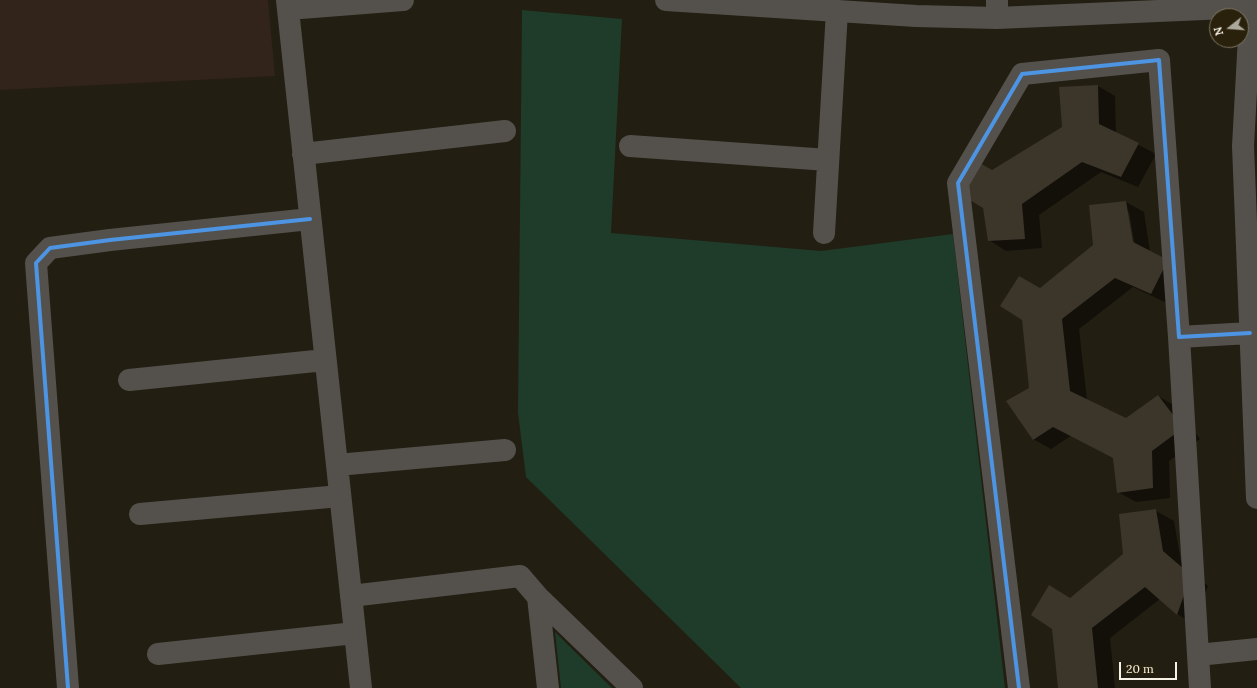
<!DOCTYPE html>
<html>
<head>
<meta charset="utf-8">
<style>
	body { margin:0 }
	#map { position:relative; width:1257px; height:688px; overflow:hidden; background:#221e12; font-family:Lora,serif }
	canvas { display:block }
	.north { position:absolute; left:1209px; top:8px; width:40px; height:40px; box-sizing:border-box; background:#29210b; border:1px solid #7b7562; border-radius:50%; rotate:253deg; font-size:11px; font-weight:700; line-height:16px; text-align:center; color:#f7f2e5 }
	.north::after { content:''; display:block; margin:auto; width:14px; height:18px; background:#aca89b; clip-path:polygon(50% 0,100% 100%,50% 72%,0 100%) }
	.scale { position:absolute; left:1119px; top:662px; width:58px; height:18px; box-sizing:border-box; border:2px solid #f7f2e5; border-top:0; padding-left:5px; font-size:12px; line-height:14px; white-space:nowrap; color:#f7f2e5; -webkit-text-stroke:3px #29210b; paint-order:stroke }
</style>
</head>
<body>
<div id="map">
<canvas width="1257" height="688"></canvas>
<div class="north">N</div>
<div class="scale">20 m</div>
</div>
<script>
const c = document.querySelector('canvas').getContext('2d');
c.lineJoin = 'round';
function fill(path, color) {
  c.fillStyle = color;
  c.fill(path, 'evenodd');
}
function strokePath(path, color, width, dash) {
  c.strokeStyle = color;
  c.lineWidth = width;
  c.lineCap = dash ? 'butt' : 'round';
  c.setLineDash(dash || []);
  c.stroke(path);
}
fill(new Path2D(`
	M 0,0 L 268,0 L 275,76 L 0,90 Z`), '#32241a');
fill(new Path2D(`
	M 522,10 L 622,19 L 611,233 L 821,251 L 953,234 L 1005,688 L 741,688 L 526,477 L 518,413 Z
	M 555,632 L 612,688 L 561,688 Z`), '#1e3c29');
fill(new Path2D(`
	M 1098,86 L 1115,96 L 1116,133 L 1156,154 L 1138,187 L 1101,172 L 1039,215 L 1042,248 L 1006,251 L 989,240 L 993,171 L 1063,127 Z
	M 1126,202 L 1144,212 L 1150,252 L 1168,261 L 1169,304 L 1133,287 L 1079,329 L 1087,400 L 1126,419 L 1158,396 L 1175,406 L 1200,439 L 1169,461 L 1170,498 L 1136,502 L 1118,492 L 1114,458 L 1071,436 L 1051,449 L 1033,439 L 1030,388 L 1040,289 L 1094,246 ZM 1127,212 L 1129,212 L 1135,246 L 1133,247 Z
	M 1156,511 L 1174,521 L 1181,562 L 1208,586 L 1194,624 L 1177,614 L 1160,599 L 1110,638 L 1115,688 L 1059,688 L 1070,598 L 1124,555 Z`), '#0007');
fill(new Path2D(`
	M 1098,85 L 1099,124 L 1139,143 L 1121,177 L 1082,162 L 1022,204 L 1025,239 L 988,241 L 983,208 L 963,196 L 980,163 L 992,170 L 1062,127 L 1059,87 Z
	M 1126,201 L 1133,242 L 1168,260 L 1151,294 L 1115,278 L 1062,319 L 1070,391 L 1126,418 L 1158,395 L 1183,428 L 1152,451 L 1153,488 L 1117,493 L 1113,458 L 1053,427 L 1033,440 L 1006,401 L 1029,388 L 1022,320 L 1000,306 L 1019,276 L 1040,288 L 1093,245 L 1089,205 Z
	M 1156,509 L 1163,551 L 1191,575 L 1177,615 L 1145,587 L 1092,628 L 1098,688 L 1058,688 L 1052,629 L 1031,615 L 1049,585 L 1070,598 L 1123,554 L 1119,514 Z`), '#3c352a');
strokePath(new Path2D(`
	M 287,0 L 361,688
	M 666,0 L 916,16 L 997,18 L 1250,7
	M 997,0 L 997,18
	M 1251,0 L 1243,146 L 1257,498
	M 288,9 L 403,0
	M 630,146 L 828,160
	M 303,154 L 505,131
	M 824,233 L 837,11
	M 1179,337 L 1200,688
	M 129,380 L 325,360
	M 337,465 L 505,450
	M 140,514 L 340,496
	M 351,596 L 520,576 L 538,597 L 632,688
	M 538,597 L 548,688
	M 158,654 L 355,633
	M 1198,655 L 1257,649
	M 68,688 L 36,263 L 50,248 L 110,240 L 310,219
	M 1019,688 L 958,183 L 1022,74 L 1159,60 L 1179,337 L 1250,333`), '#54514d', 22);
strokePath(new Path2D(`
	M 68,688 L 36,263 L 50,248 L 110,240 L 310,219
	M 1019,688 L 958,183 L 1022,74 L 1159,60 L 1179,337 L 1250,333`), '#4d94e3', 4);
</script>
</body>
</html>
